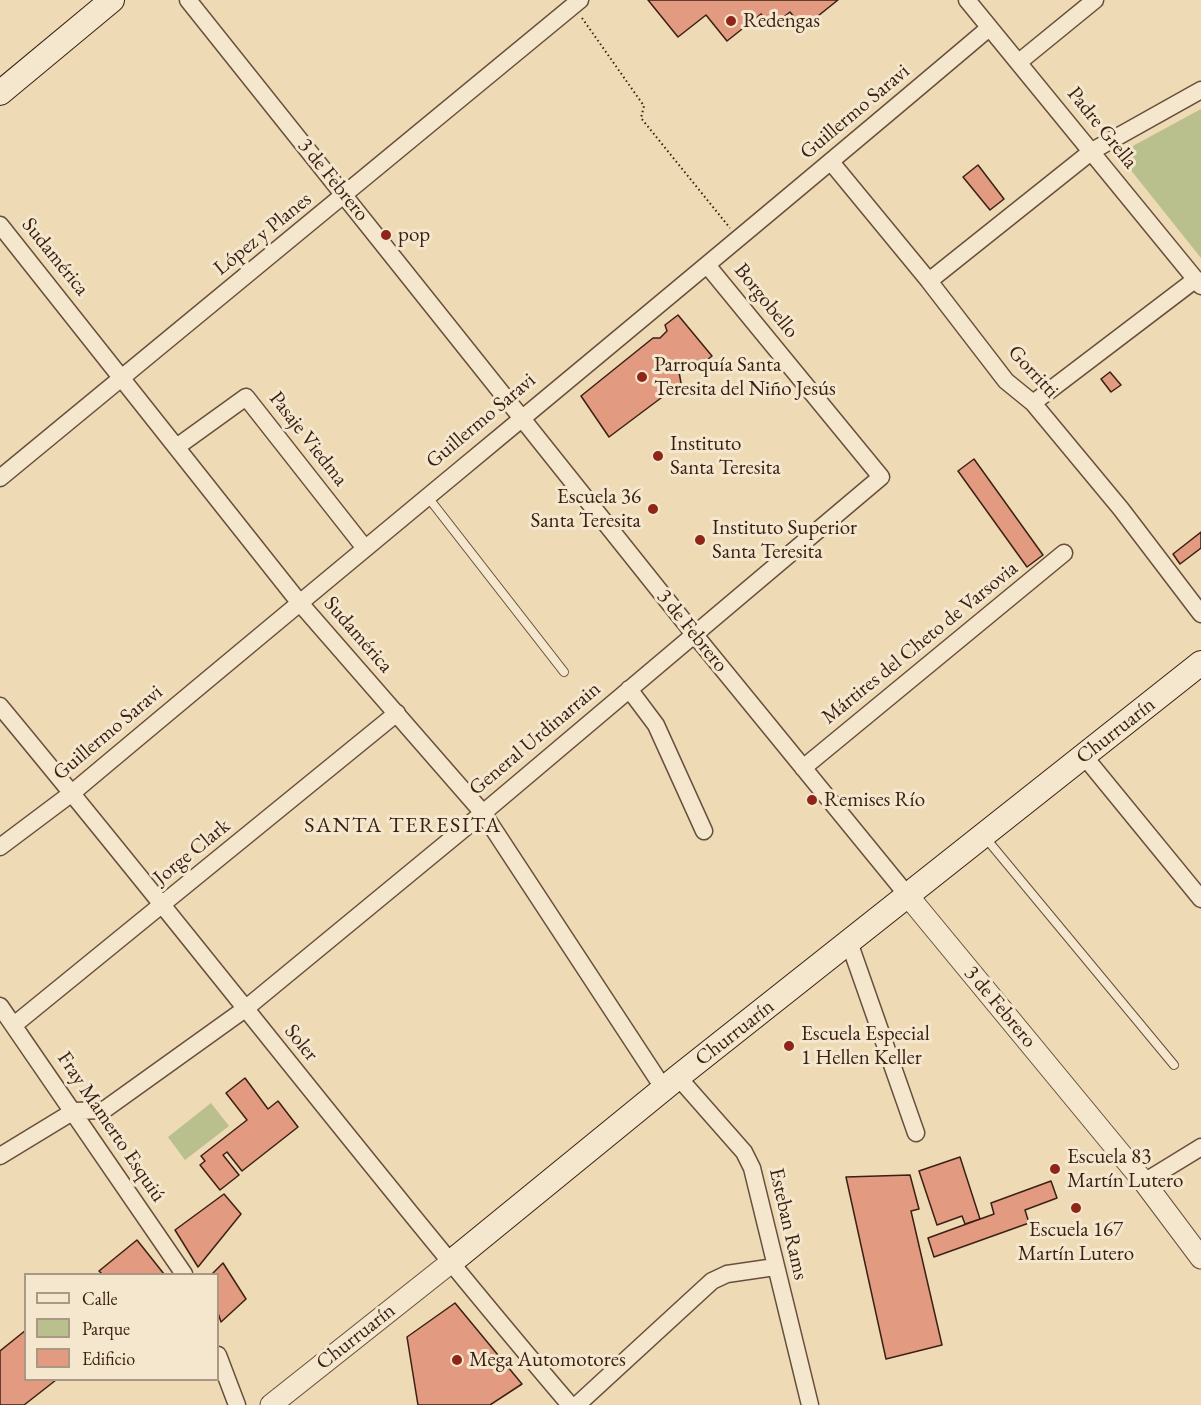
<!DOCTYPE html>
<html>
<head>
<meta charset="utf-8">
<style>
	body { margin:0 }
	#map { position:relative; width:1201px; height:1405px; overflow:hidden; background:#eedab4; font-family:"EB Garamond",serif }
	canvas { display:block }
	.legend { position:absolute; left:24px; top:1273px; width:195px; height:108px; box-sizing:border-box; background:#f4e7ce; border:2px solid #aa9884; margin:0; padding:8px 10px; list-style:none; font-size:18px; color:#3b2114 }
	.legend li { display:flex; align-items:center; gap:12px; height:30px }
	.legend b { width:30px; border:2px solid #aa9884 }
</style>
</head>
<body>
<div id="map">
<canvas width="1201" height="1405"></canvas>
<ul class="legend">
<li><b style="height:8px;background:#f4e7ce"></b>Calle</li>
<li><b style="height:16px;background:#b9c08d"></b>Parque</li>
<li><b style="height:16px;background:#e29a81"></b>Edificio</li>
</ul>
</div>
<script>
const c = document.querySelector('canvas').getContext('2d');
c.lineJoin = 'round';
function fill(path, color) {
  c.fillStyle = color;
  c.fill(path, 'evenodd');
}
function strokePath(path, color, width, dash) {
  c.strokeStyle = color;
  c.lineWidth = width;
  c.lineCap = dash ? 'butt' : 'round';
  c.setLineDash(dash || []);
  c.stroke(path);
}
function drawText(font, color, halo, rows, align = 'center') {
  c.font = font + ' "EB Garamond",serif';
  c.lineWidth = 6;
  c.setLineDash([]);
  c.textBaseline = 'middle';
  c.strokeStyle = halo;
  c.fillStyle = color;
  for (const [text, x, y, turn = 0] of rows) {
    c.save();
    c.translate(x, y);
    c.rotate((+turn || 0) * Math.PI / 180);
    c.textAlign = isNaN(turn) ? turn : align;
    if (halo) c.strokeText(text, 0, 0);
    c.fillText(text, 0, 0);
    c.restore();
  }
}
fill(new Path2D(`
	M 1201,109 L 1201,258 L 1118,154 Z
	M 211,1103 L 229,1126 L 185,1160 L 168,1137 Z`), '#b9c08d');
const building = new Path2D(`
	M 648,0 L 838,0 L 803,28 L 790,12 L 771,27 L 761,14 L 727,41 L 706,15 L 678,37 Z
	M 978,165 L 1004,199 L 990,210 L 963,177 Z
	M 678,315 L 712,356 L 698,367 L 688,364 L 679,372 L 681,383 L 609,437 L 581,396 L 653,338 L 660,338 L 667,331 L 665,325 Z
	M 1110,372 L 1121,385 L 1111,392 L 1101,379 Z
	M 974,459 L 1043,555 L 1027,567 L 958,471 Z
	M 1201,532 L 1201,548 L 1180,564 L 1173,554 Z
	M 245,1078 L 268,1109 L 278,1101 L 298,1127 L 242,1171 L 227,1152 L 223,1155 L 239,1175 L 220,1190 L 200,1165 L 205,1161 L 201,1156 L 247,1120 L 226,1093 Z
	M 960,1157 L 980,1219 L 965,1224 L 962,1216 L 937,1225 L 919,1171 Z
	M 910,1175 L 919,1209 L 911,1211 L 942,1345 L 886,1359 L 846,1177 Z
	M 1051,1181 L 1057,1198 L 1025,1210 L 1029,1223 L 934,1257 L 928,1238 L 994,1214 L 991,1203 Z
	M 224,1194 L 241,1214 L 198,1267 L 175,1230 Z
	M 137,1240 L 164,1274 L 102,1274 L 99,1271 Z
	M 223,1263 L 246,1299 L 221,1322 L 218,1313 L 218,1274 L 212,1274 Z
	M 455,1303 L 522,1384 L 490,1405 L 418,1405 L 407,1337 Z
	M 26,1330 L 26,1380 L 56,1380 L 24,1405 L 0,1405 L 0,1351 Z`);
fill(building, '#e29a81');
strokePath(building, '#3b2114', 1.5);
const service = new Path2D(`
	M 427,496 L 564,672
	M 984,836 L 1174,1065`);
const minor = new Path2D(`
	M 188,0 L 694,634 L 908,896
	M 967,0 L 1201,286
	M 1019,62 L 1095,0
	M 831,162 L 929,281 L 1006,381 L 1033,403 L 1121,509 L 1201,614
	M 0,225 L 299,602 L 483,813 L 664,1089
	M 929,281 L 1092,151 L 1201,90
	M 1033,403 L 1196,279
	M 178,446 L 246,397 L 364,547
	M 0,478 L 580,0
	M 629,689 L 656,725 L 704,831
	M 0,706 C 192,937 375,1176 570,1405
	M 1084,756 L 1201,899
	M 803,768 L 1064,553
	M 0,847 L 72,793 C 377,537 686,285 989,28
	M 849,942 L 916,1133
	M 0,1006 L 184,1274
	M 14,1025 L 397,713
	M 678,1077 L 744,1152 L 752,1168 L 810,1405
	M 0,1156 L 74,1111 L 104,1110 L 245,1009 L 483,813 L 881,477 L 707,265
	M 1144,1182 L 1201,1147
	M 218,1355 L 237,1405
	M 577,1405 L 712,1281 L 727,1274 L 775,1267`);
const tertiary = new Path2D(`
	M 908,896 L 1144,1182 L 1201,1258
	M 271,1405 L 450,1263`);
const secondary = new Path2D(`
	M 0,93 L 112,0
	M 450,1263 L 678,1077 L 1201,663`);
strokePath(service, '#684f3c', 10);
strokePath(minor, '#684f3c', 19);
strokePath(tertiary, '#684f3c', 23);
strokePath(secondary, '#3b2114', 26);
strokePath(new Path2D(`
	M 582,18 L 644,106 L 641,118 L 730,228`), '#3b2114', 2, [1.5, 3]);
strokePath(service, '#f4e7ce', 8);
strokePath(minor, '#f4e7ce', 16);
strokePath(tertiary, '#f4e7ce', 21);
strokePath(secondary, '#f4e7ce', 24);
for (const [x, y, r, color] of [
	[731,21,6,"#8f2418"],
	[386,235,6,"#8f2418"],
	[642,377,6,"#8f2418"],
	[658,456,6,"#8f2418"],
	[653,509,6,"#8f2418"],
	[700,540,6,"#8f2418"],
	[812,800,6,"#8f2418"],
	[789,1046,6,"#8f2418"],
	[1055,1169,6,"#8f2418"],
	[1076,1208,6,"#8f2418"],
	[457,1360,6,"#8f2418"]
]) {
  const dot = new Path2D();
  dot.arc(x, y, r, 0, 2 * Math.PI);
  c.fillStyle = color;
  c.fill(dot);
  strokePath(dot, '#f4e7ce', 2);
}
drawText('21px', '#3b2114', '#f4e7ce', [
	["Redengas",743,21],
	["pop",398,235],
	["Parroquía Santa",654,365],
	["Teresita del Niño Jesús",654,389],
	["Instituto",670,444],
	["Santa Teresita",670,468],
	["Escuela 36",641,497,"right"],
	["Santa Teresita",641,521,"right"],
	["Instituto Superior",712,528],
	["Santa Teresita",712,552],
	["Remises Río",824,800],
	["Escuela Especial",801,1034],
	["1 Hellen Keller",801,1058],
	["Escuela 83",1067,1157],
	["Martín Lutero",1067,1181],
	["Escuela 167",1076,1230,"center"],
	["Martín Lutero",1076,1254,"center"],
	["Mega Automotores",469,1360]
], 'left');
drawText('21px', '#3b2114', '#f4e7ce', [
	["Guillermo Saravi",855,112,-40],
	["Padre Grella",1102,128,51],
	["3 de Febrero",333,180,51],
	["López y Planes",263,234,-39],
	["Sudamérica",55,257,51],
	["Borgobello",766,301,51],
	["Gorritti",1033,372,47],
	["Guillermo Saravi",481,421,-40],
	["Pasaje Viedma",308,439,52],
	["3 de Febrero",692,631,51],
	["Sudamérica",358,635,49],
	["Mártires del Cheto de Varsovia",920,643,-39],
	["Churruarín",1116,731,-38],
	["Guillermo Saravi",108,733,-40],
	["General Urdinarrain",535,739,-40],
	["Jorge Clark",192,852,-39],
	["3 de Febrero",1000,1007,50],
	["Churruarín",735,1033,-38],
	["Soler",301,1043,51],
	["Fray Mamerto Esquiú",111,1127,56],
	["Esteban Rams",788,1224,77],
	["Churruarín",356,1337,-38]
]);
c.letterSpacing = '1.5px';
drawText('22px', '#3b2114', '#f4e7ce', [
	["SANTA TERESITA",403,826]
]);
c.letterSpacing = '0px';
</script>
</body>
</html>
